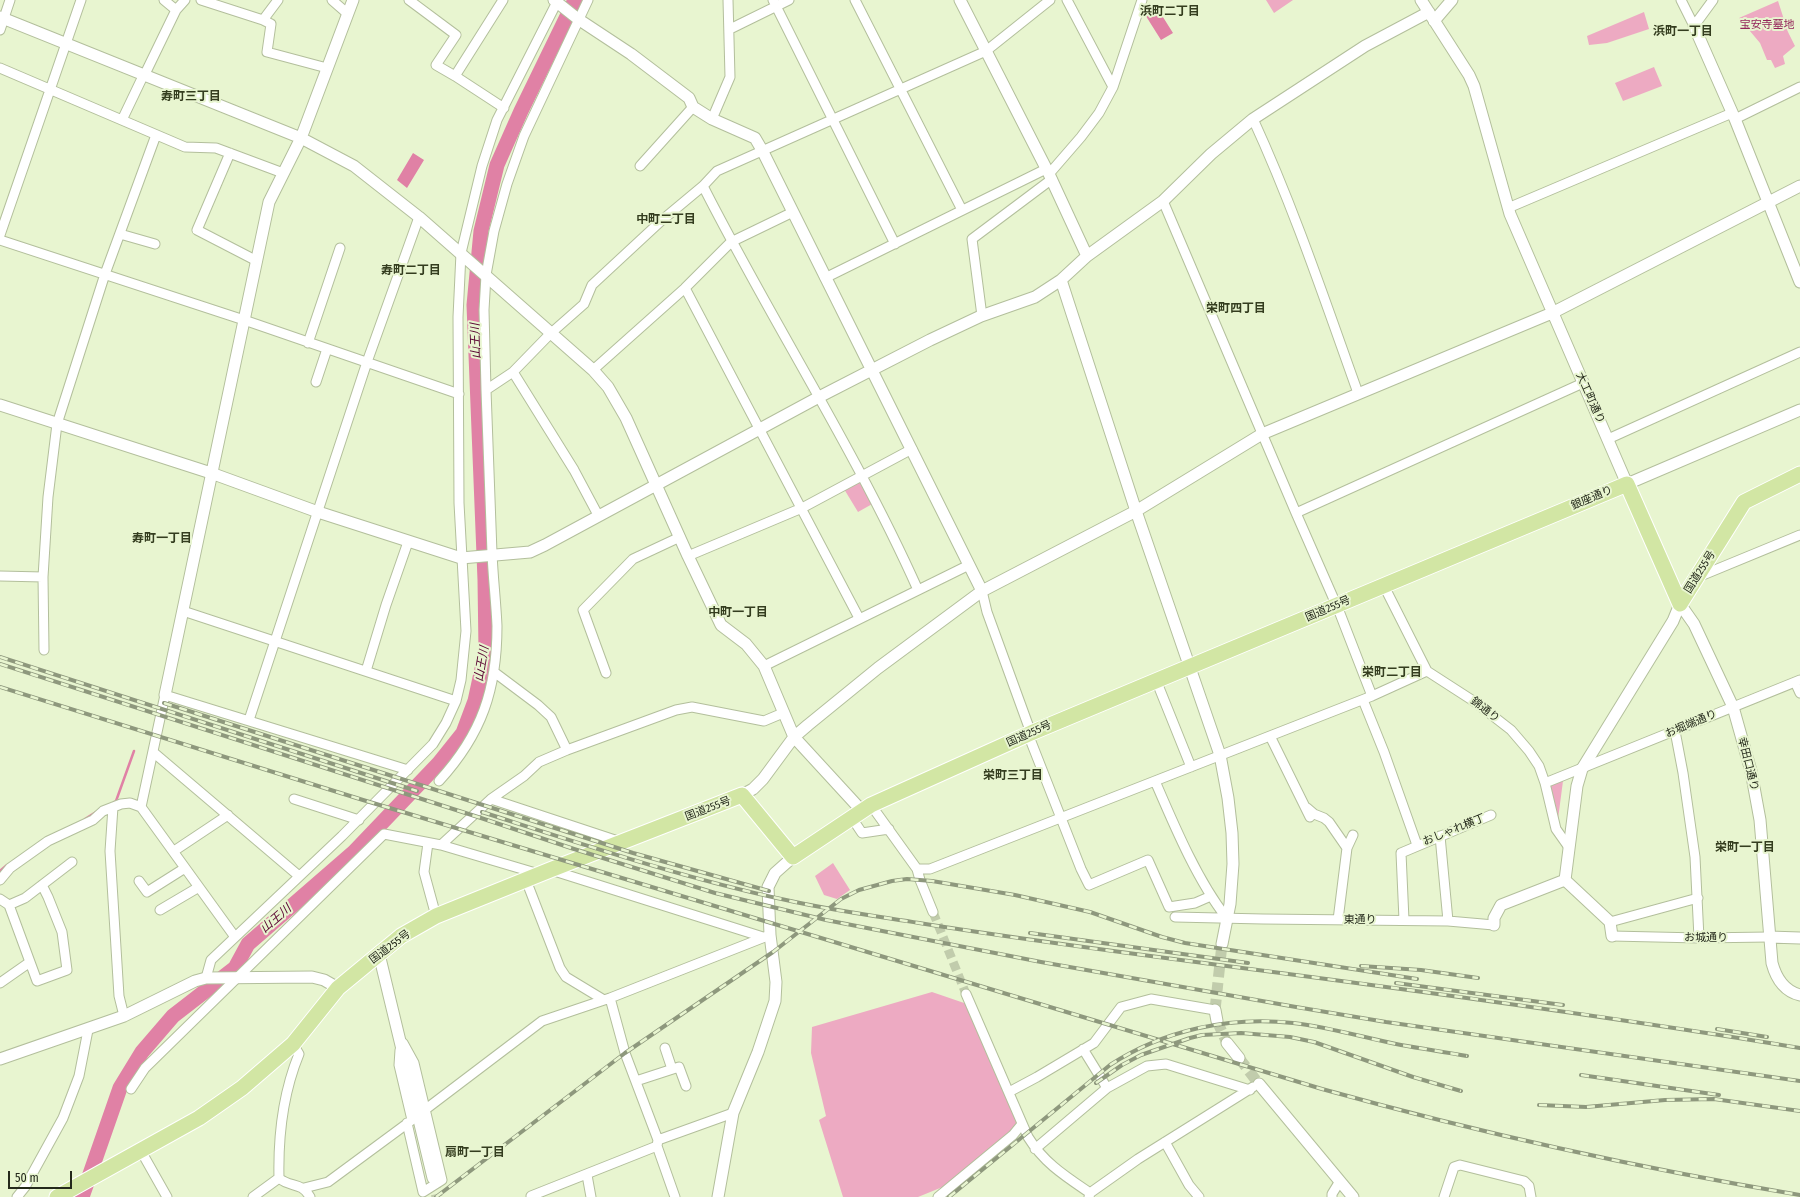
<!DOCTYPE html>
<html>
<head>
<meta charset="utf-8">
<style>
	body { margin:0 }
	#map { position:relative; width:1800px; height:1197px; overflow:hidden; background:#e8f5d0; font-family:"Fira Sans Condensed",sans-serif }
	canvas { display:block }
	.scale { position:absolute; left:8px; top:1171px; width:64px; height:18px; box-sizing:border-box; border:2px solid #24291b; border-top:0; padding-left:5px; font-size:12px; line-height:14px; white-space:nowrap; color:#24291b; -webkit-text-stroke:3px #e8f5d0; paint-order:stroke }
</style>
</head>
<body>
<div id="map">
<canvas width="1800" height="1197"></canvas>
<div class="scale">50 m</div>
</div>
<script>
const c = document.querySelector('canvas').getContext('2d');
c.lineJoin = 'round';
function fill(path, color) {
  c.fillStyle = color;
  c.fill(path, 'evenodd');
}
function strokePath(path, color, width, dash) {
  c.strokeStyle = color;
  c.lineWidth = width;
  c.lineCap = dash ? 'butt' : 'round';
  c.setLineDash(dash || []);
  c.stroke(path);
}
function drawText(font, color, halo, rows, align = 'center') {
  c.font = font + ' "Fira Sans Condensed","Noto Sans JP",sans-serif';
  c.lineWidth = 4;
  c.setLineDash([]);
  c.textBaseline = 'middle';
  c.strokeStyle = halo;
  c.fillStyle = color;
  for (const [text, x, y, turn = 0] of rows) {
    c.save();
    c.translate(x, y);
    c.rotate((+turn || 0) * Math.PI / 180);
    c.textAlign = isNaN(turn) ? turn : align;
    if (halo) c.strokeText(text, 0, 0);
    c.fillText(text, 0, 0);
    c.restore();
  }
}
fill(new Path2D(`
	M 1266,0 L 1293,0 L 1274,13 Z
	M 1778,1 L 1788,32 L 1795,46 L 1783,56 L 1785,64 L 1775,68 L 1771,60 L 1767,60 L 1760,43 L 1739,18 Z
	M 1644,12 L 1649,29 L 1607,43 L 1589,45 L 1587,36 Z
	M 1654,67 L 1662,86 L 1623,101 L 1615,83 Z
	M 860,480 L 874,503 L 858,512 L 844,489 Z
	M 1563,781 L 1558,819 L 1549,786 Z
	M 833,863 L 850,890 L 837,899 L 824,895 L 815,876 Z
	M 932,992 L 967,1004 L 1018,1123 L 1010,1133 L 945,1186 L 918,1197 L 843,1197 L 819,1120 L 826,1116 L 811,1053 L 812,1027 Z`), '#edaac2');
fill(new Path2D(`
	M 1156,6 L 1173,33 L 1161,40 L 1144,13 Z
	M 413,153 L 424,160 L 407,188 L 397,180 Z`), '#e081a5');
strokePath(new Path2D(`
	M 114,802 L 116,801 L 134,751
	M 85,819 L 96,812
	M 0,871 L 7,865`), '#e081a5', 2.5);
strokePath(new Path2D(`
	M 82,1197 L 120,1088 L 142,1052 L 173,1016 L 235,968 L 248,944 L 354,852 L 439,763 L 463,733 L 475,701 L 486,650 L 485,580 L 474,305 L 481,231 L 497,165 L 521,111 L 575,0`), '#e081a5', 15);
strokePath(new Path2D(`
	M 933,912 L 966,994`), '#c1ccac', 9, [9, 4.5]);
strokePath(new Path2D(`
	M 1215,1010 L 1222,944
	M 1217,1021 L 1227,1043
	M 1239,1058 L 1259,1084
	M 433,1178 L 437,1197`), '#c1ccac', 11, [11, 5.5]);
const minor = new Path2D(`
	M 164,0 L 176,10
	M 201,0 L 263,20 L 278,0
	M 332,0 L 348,14
	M 409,0 L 456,35 L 436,65 L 455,76
	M 503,0 L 455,76 L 504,108
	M 773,0 L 895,244
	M 855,0 L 962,210
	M 1067,0 L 1113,87
	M 1681,0 L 1694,26 L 1713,0
	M 263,20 L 271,24 L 267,52 L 327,68
	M 730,29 L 789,0
	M 0,30 L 10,0
	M 0,68 L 185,147 L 216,148 L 283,173
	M 145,74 L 176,10 L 185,0
	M 712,119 L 730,77 L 728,0
	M 1253,119 C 1294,208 1325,301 1358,393
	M 1735,119 L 1800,87
	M 122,120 L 144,74
	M 230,153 L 197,230 L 257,261
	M 640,166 L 693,107
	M 1049,174 L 1081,137 L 1099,113 L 1113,87 L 1142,0
	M 703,186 C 772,322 856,451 918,590
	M 1508,208 L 1732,113
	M 120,234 L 155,244
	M 0,235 L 81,0
	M 0,240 L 244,320 L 459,394
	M 825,278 L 1046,169
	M 685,288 L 859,618
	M 982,316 L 972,239 L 1052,179
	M 308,343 L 340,248
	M 593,370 L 685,288 L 731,242 L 793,212
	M 513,372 L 574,470 L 598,515
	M 316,382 L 327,349
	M 486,390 L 484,310 L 486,275 L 494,231 L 507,184 L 524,136 L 588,0
	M 1608,439 L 1800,352
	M 1296,513 L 1583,383
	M 688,556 L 802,508 L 912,449
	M 0,576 L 43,577
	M 1698,577 L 1800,535
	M 1384,586 L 1427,671 L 1475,702 L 1511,730 L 1529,751 L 1539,766 L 1545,783 L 1556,829 L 1568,846
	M 982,591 L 987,612 L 1031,733
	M 183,611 L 456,701
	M 44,650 L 43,577 L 48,497 L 57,424 L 105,274 L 156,135
	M 764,666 L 969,565
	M 366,671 L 386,605 L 408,542
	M 494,672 L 538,705 L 551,717 L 567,750
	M 606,673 L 583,610 L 633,559 L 680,537
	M 1156,680 L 1191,767
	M 1795,682 L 1800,693
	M 1372,696 L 1427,671
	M 1363,700 L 1384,752 L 1417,845
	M 249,720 L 367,362 L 419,217
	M 1675,731 L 1683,773 L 1695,857 L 1699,938
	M 1028,734 L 1081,869 L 1089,885 L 1148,860 L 1169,907 L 1195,903 L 1211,896
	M 1270,736 L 1310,817
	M 153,752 L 299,876
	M 439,781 C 482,734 497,689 497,626 C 496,602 493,578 492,553 C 490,499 488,444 486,390 L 513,372 L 550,334 L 584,304 L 592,285 L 661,221 L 703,186 L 717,171 L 986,51 L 1050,0
	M 1155,781 C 1174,825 1197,880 1226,917
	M 1545,783 L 1800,680
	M 294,799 L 359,820
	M 491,799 L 621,842
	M 871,805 L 917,869 L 920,880 L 933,912
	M 113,807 L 110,851 L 119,996 L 124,1016
	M 1307,808 L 1314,814 L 1324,818 L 1329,822 L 1347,848
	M 852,818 L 862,833 L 889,829
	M 1440,836 L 1448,921
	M 428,843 L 424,872 L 436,916
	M 441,845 L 491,799 L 524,776 L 539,762 L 567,750 L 676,710 L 692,707 L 764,721 L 783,713
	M 174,851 L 228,815
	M 917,869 L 930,869 L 1372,696 L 1339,611 L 1296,513 L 1163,201
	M 551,870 L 763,937
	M 0,880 L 10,868 L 48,841 L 93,820 L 103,811 L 121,804 L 130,803 L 141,807
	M 526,880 L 560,968 L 566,977 L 604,1000
	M 139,881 L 147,892 L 185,868
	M 0,899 L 9,905 L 37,981 L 67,970 L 62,932 L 48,897 L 42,885
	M 9,905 L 25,898 L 72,862
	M 160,910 L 199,887
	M 1175,917 L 1263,919 L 1448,921 L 1494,925
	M 1338,920 L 1347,848 L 1353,835
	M 1404,920 L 1401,853 L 1491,815
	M 1610,922 L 1698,898
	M 1612,936 L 1699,938 L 1769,937
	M 235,937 L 141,807 L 165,695 L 408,770
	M 206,978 L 211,960 L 342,836 L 433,744 L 446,723 L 456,701 L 461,680 L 466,631 L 459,503 L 458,317 L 461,253 L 482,166 L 497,120 L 558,0
	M 0,983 L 30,962
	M 966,994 L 1028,1137 C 1044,1163 1065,1176 1090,1193
	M 610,998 L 625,1053 L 658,1140 L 657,1146 L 675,1197
	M 403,1043 L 414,1063 L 442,1180 L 423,1192 L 407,1123
	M 293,1044 L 299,1054 C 283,1093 278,1135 279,1178 C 290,1188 301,1181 310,1197
	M 665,1048 L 672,1069
	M 1083,1049 L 1107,1088
	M 636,1081 L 679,1067 L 686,1086
	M 131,1089 L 145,1068 L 384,834 L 441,845 L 539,874
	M 1009,1092 L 1037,1077 L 1094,1043 L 1121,1007 L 1151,999 L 1215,1010
	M 426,1109 L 542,1021 L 610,998 L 770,935
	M 658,1140 L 733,1113
	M 1165,1142 L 1189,1185 L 1199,1197
	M 1035,1149 L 1107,1088 L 1147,1066 L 1166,1064 L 1250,1090
	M 141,1151 L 167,1197
	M 587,1175 L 591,1197
	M 304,1188 L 328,1182 L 412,1120 L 399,1065 L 400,1050
	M 531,1196 L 657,1146
	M 17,1197 L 25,1187 L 63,1118 L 79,1076 L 88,1030
	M 253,1197 L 279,1178
	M 938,1197 L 1013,1135 L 1022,1124
	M 1089,1197 L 1090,1193 L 1138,1159 L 1253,1087
	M 1332,1197 L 1332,1194 L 1340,1181
	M 1444,1197 L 1454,1167 L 1460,1165 L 1524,1181 L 1529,1186 L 1531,1197`);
const tertiary = new Path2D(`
	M 554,0 L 578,19 L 631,54 L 689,98 L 693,107 L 712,119 L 755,138 L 762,150 L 982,591
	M 960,0 L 1049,174 L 1087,256
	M 1421,0 L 1469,75 L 1474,86 L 1510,214 L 1627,484 L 1800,410
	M 0,17 L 301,138 L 354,166 L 419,217 L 593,370 L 608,387 L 626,418 L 688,556 L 721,625 L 746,644 L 764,666 L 794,737 L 862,811
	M 1434,21 L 1452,0
	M 1694,26 L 1735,119 L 1800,282
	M 1061,280 L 1136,511 L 1220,755 L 1228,798 L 1232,833 L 1233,864 L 1230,904 L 1222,944
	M 0,405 L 211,473 L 318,512 L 461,558 L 530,552 L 545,545 L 819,397 L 930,340 L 981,316 L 1035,297 L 1061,280 L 1087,256 L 1163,201 L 1211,154 L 1253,119 L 1365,46 L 1429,12
	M 1680,604 L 1694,624 L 1733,707 L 1751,771 L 1760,820 L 1772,963 C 1776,978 1784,991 1800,995
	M 165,695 L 269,202 L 301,138 L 353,0
	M 742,795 L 753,789 L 763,779 L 794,737 L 808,725 L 878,668 L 982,591 L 1136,511 L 1262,434 L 1552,313 L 1800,186
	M 1565,880 L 1577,786 L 1582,769 L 1673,621 L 1680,604
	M 1565,880 L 1610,922 L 1612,936
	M 1494,925 L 1494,918 L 1501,905 L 1565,880
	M 1769,937 L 1800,938
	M 379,954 L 433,1178
	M 1215,1010 L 1217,1021
	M 1227,1043 L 1239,1058
	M 0,1059 L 124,1016 L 195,981 L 206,978 L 312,977 L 324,980 L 338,988
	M 1259,1084 L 1353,1197
	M 718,1197 L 733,1113 L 758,1052 L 775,1001 L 776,982 L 770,935 L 768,887 L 775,873 L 793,857`);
const trunk = new Path2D(`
	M 1680,604 L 1744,502 L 1800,474
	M 57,1197 L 199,1118 L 242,1088 L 293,1044 L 338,988 L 401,936 L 436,916 L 550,870 L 742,795 L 793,857 L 871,805 L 1031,733 L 1627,484 L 1680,604`);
strokePath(minor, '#b3bf9c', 11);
strokePath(tertiary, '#b3bf9c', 13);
strokePath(trunk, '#fff', 17);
strokePath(minor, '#fff', 9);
strokePath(tertiary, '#fff', 11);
strokePath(trunk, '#d2e6a4', 15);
const rail = new Path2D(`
	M 0,657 L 417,791
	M 0,664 L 478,817 L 574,849 L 715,893 L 826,920 L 1041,962 L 1296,1007 L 1386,1022 L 1800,1081
	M 0,687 L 363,800 L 1322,1089 C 1480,1133 1638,1168 1800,1195
	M 164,703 L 633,853 L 769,891
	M 482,812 C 582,844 683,878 786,900 C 830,910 875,916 919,923 C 1019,939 1119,952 1219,965 C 1413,990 1607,1016 1800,1048
	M 1030,933 L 1248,963
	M 1361,966 L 1421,970 L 1478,978
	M 1396,983 L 1563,1005
	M 1717,1029 L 1767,1037
	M 1581,1075 L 1719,1095
	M 1096,1083 L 1122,1065 L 1141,1055 L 1190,1038 L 1202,1035 L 1241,1033 L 1290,1037 L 1314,1042 L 1413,1077 L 1461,1091
	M 1539,1105 L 1586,1107 L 1665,1100 L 1714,1099 L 1800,1111
	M 436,1197 L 625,1053 L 773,952 L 841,899 L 859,890 L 892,881 L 907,879 L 932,881 L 1015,895 L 1090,912 L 1162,937 L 1185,943 L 1417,979
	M 949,1197 L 1110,1065 C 1164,1030 1229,1016 1293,1023 C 1329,1027 1365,1038 1401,1045 C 1423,1049 1445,1052 1467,1056`);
strokePath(rail, '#8e987d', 4);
strokePath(rail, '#e8f5d0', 2.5, [8]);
drawText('11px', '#94255a', '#e8f5d0', [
	["宝安寺墓地",1767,25]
]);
drawText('11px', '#24291b', '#e8f5d0', [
	["大工町通り",1590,398,66],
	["銀座通り",1592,498,-23],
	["国道255号",1700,572,-58],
	["国道255号",1328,609,-23],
	["錦通り",1485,710,38],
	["お堀端通り",1691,724,-23],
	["国道255号",1029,734,-24],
	["幸田口通り",1748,764,76],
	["国道255号",708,809,-21],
	["おしゃれ横丁",1454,830,-22],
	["東通り",1360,920],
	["お城通り",1706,938],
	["国道255号",390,947,-37]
]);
drawText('bold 12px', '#343d1f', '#e8f5d0', [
	["浜町二丁目",1170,12],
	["浜町一丁目",1683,32],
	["寿町三丁目",191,97],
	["中町二丁目",666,220],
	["寿町二丁目",411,271],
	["栄町四丁目",1236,309],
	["寿町一丁目",162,539],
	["中町一丁目",738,613],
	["栄町二丁目",1392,673],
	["栄町三丁目",1013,776],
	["栄町一丁目",1745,848],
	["扇町一丁目",475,1153]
]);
drawText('italic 12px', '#57002f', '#e8f5d0', [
	["山王川",476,341,-92],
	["山王川",482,664,-80],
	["山王川",276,919,-41]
]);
</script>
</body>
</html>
